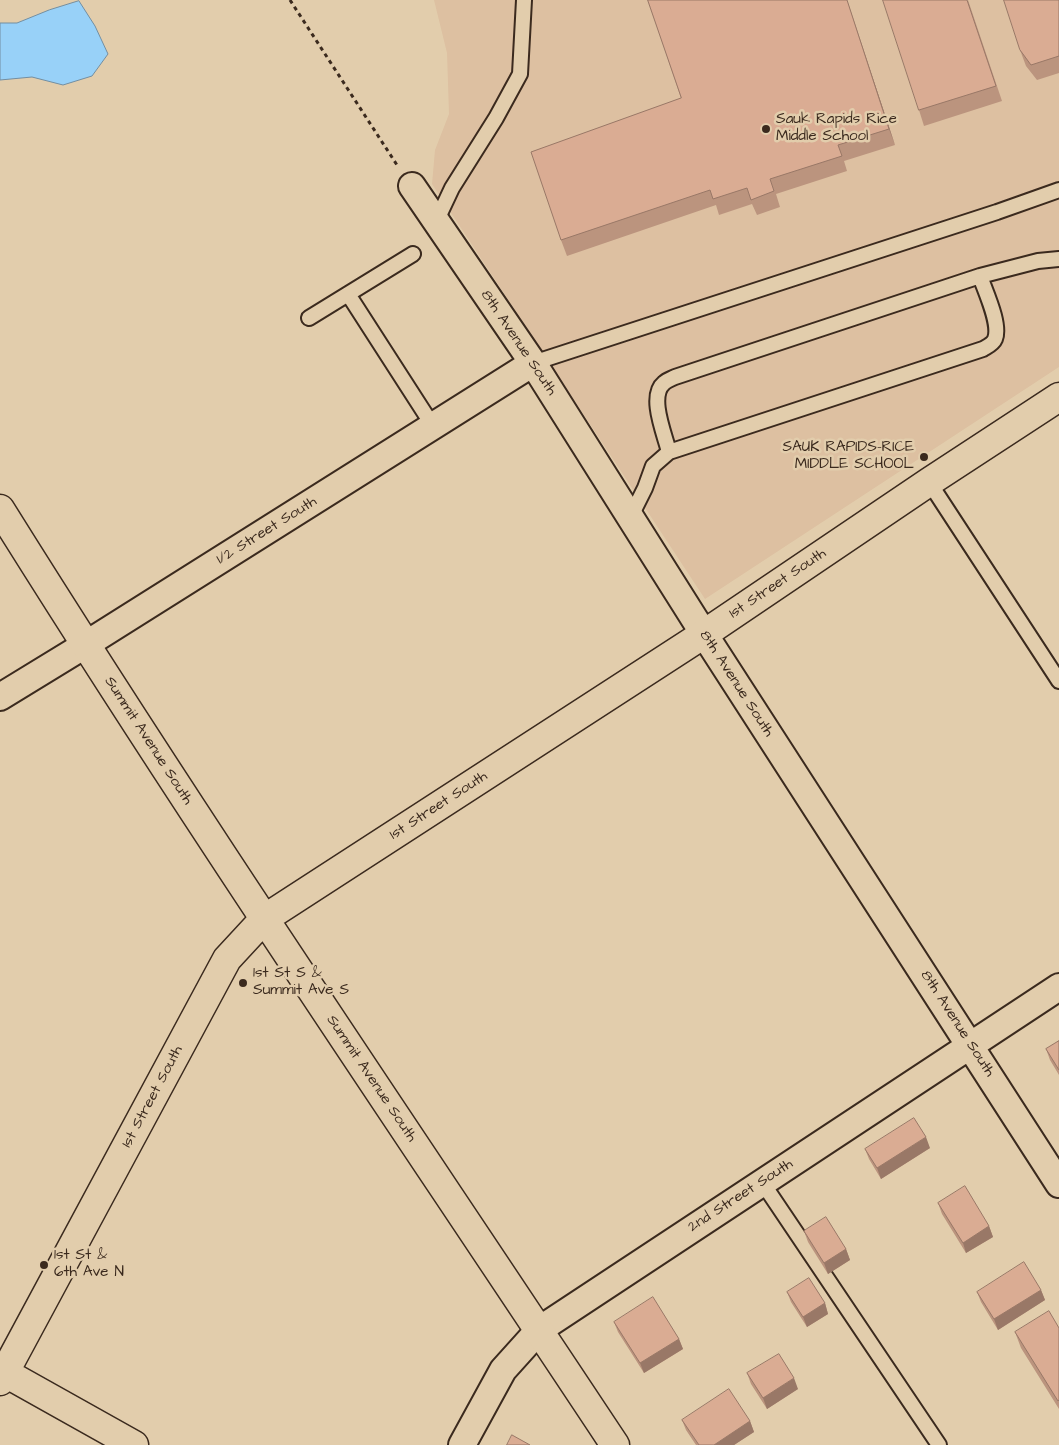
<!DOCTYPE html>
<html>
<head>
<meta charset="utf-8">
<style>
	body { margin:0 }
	canvas { display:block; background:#e2cdac }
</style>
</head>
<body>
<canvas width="1059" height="1445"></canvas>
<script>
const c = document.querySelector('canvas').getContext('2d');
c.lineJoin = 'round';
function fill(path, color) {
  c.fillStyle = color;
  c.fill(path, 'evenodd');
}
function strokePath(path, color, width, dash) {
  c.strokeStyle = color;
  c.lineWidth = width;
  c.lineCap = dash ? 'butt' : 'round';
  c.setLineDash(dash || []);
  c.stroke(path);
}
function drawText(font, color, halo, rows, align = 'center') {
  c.font = font + ' "Architects Daughter",sans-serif';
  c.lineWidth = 5;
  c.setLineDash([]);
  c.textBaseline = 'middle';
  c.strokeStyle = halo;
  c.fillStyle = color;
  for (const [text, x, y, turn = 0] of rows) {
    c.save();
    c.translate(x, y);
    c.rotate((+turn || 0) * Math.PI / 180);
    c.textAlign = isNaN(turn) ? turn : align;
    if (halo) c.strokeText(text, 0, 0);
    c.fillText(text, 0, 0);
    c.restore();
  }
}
fill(new Path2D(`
	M 434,0 L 1059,0 L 1059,367 L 705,599 L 432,184 L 435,150 L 449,114 L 447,53 Z`), '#ddc0a1');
const water = new Path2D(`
	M 79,1 L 95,26 L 108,54 L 92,76 L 63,85 L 32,77 L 0,80 L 0,23 L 17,23 L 49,10 Z`);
fill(water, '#98d1f8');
strokePath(water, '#738ea1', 1);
const service = new Path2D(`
	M 436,222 L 452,188 L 496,118 L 520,74 L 524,0
	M 980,276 L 1038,261 L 1059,259
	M 348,294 L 433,426
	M 309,318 L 413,254
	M 533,363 L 997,212 L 1059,190
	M 929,482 L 1059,681
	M 630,518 L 645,488 L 653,466 L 669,452 L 983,349 C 988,346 993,344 995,339 C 1001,324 985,291 980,276 L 675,377 C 671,379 667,380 664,383 C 648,396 665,435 669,452
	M 762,1182 L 939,1445`);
const minor = new Path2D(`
	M 412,186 L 533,363 L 704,634 L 1059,1184
	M 0,697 L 85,645 L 533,363
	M 462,1445 L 503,1370 L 539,1330 L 1059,987`);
const tertiary = new Path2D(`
	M 0,509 C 198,826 409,1134 615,1445
	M 0,1370 L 134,1445
	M 0,1381 L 227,959 L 264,919 L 704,634 L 929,482 L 1059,397`);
strokePath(service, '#3b2a1e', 18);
strokePath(minor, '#3b2a1e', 30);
strokePath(tertiary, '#3b2a1e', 31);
strokePath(new Path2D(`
	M 290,0 L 397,165`), '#3b2a1e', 3, [4, 4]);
strokePath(service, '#e2cdac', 14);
strokePath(minor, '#e2cdac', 26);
strokePath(tertiary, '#e2cdac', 28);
fill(new Path2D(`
	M 648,0 L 847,0 L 895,145 L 844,161 L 847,171 L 776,194 L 780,207 L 757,215 L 752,204 L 719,215 L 716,205 L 567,256 L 561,240 L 681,98 Z
	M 968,0 L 1002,101 L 924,126 L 919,110 Z
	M 1059,0 L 1059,73 L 1037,80 L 1026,66 L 1020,50 Z
	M 1059,1041 L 1059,1075 L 1050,1060 L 1046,1049 Z
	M 930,1148 L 881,1179 L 869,1159 L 865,1149 Z
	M 938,1203 L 989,1226 L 993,1237 L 966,1253 L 942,1214 Z
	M 804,1231 L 846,1249 L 850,1260 L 828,1274 L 808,1242 Z
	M 1041,1290 L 1045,1300 L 998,1330 L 981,1302 L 977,1292 Z
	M 787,1292 L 825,1303 L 828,1314 L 807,1327 L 791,1302 Z
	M 614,1322 L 679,1339 L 683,1349 L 644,1373 L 618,1332 Z
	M 1059,1328 L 1059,1409 L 1021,1348 L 1015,1332 Z
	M 747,1373 L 798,1389 L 767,1409 L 751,1384 Z
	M 682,1420 L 750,1421 L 754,1432 L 734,1445 L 696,1445 L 686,1430 Z`), '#bb947e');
fill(new Path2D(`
	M 847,0 L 895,145 L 889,129 Z
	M 926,1137 L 930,1148 L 881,1179 L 877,1168 Z
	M 989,1226 L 993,1237 L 966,1253 L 963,1243 Z
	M 846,1249 L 850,1260 L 828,1274 L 824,1263 Z
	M 1041,1290 L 1045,1300 L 998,1330 L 994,1319 Z
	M 825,1303 L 828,1314 L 807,1327 L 803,1317 Z
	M 679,1339 L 683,1349 L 644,1373 L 640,1363 Z
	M 794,1378 L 798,1389 L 767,1409 L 763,1398 Z
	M 750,1421 L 754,1432 L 734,1445 L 714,1445 Z`), '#997867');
const building = new Path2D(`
	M 648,0 L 847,0 L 889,129 L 838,145 L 842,156 L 770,179 L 774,191 L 751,200 L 747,188 L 713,199 L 710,190 L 561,240 L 531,152 L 681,98 Z
	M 883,0 L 967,0 L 996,86 L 919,110 Z
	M 1004,0 L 1059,0 L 1059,56 L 1031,65 L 1020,50 Z
	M 1059,1041 L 1059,1070 L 1046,1049 Z
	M 914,1118 L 926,1137 L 877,1168 L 865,1149 Z
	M 965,1186 L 989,1226 L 963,1243 L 938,1203 Z
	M 826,1217 L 846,1249 L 824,1263 L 804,1231 Z
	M 1024,1262 L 1041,1290 L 994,1319 L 977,1292 Z
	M 809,1278 L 825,1303 L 803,1317 L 787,1292 Z
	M 653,1297 L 679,1339 L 640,1363 L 614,1322 Z
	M 1049,1311 L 1059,1328 L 1059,1400 L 1058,1401 L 1015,1332 Z
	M 779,1354 L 794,1378 L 763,1398 L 747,1373 Z
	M 729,1389 L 750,1421 L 714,1445 L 699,1445 L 682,1420 Z
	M 512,1435 L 530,1445 L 507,1445 Z`);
fill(building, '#daac93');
strokePath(building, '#997867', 1);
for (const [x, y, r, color] of [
	[766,129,5,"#3b2a1e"],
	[924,457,5,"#3b2a1e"],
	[243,983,5,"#3b2a1e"],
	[44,1265,5,"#3b2a1e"]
]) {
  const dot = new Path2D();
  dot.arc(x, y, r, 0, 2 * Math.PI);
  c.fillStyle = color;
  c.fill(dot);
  strokePath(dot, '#e2cdac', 2);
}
drawText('15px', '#3b2a1e', '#e2cdac', [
	["Sauk Rapids Rice",776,120],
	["Middle School",776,137],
	["SAUK RAPIDS-RICE",914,448,"right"],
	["MIDDLE SCHOOL",914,465,"right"],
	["1st St S &",253,974],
	["Summit Ave S",253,991],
	["1st St &",54,1256],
	["6th Ave N",54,1273]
], 'left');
drawText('15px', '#3b2a1e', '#e2cdac', [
	["8th Avenue South",518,343,56],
	["1/2 Street South",267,531,-32],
	["1st Street South",778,584,-34],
	["8th Avenue South",736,684,57],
	["Summit Avenue South",148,741,57],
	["1st Street South",439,806,-33],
	["8th Avenue South",957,1024,57],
	["Summit Avenue South",371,1079,56],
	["1st Street South",153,1097,-62],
	["2nd Street South",741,1196,-33]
]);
</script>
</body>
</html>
